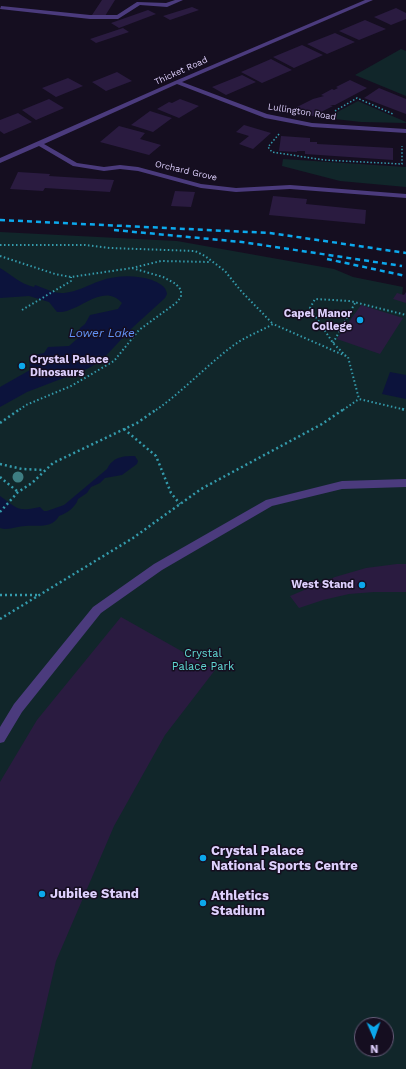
<!DOCTYPE html>
<html>
<head>
<meta charset="utf-8">
<style>
	body { margin:0 }
	#map { position:relative; width:406px; height:1069px; overflow:hidden; background:#150e20; font-family:"Work Sans",sans-serif }
	canvas { display:block }
	.north { position:absolute; left:354px; top:1017px; width:40px; height:40px; box-sizing:border-box; background:#150e20; border:1px solid #655c78; border-radius:50%; rotate:178deg; font-size:11px; font-weight:700; line-height:16px; text-align:center; color:#ded0fd }
	.north::after { content:''; display:block; margin:auto; width:14px; height:18px; background:#0ca8ec; clip-path:polygon(50% 0,100% 100%,50% 72%,0 100%) }
</style>
</head>
<body>
<div id="map">
<canvas width="406" height="1069"></canvas>
<div class="north">N</div>
</div>
<script>
const c = document.querySelector('canvas').getContext('2d');
c.lineJoin = 'round';
function fill(path, color) {
  c.fillStyle = color;
  c.fill(path, 'evenodd');
}
function strokePath(path, color, width, dash) {
  c.strokeStyle = color;
  c.lineWidth = width;
  c.lineCap = dash ? 'butt' : 'round';
  c.setLineDash(dash || []);
  c.stroke(path);
}
function drawText(font, color, halo, rows, align = 'center') {
  c.font = font + ' "Work Sans",sans-serif';
  c.lineWidth = 3;
  c.setLineDash([]);
  c.textBaseline = 'middle';
  c.strokeStyle = halo;
  c.fillStyle = color;
  for (const [text, x, y, turn = 0] of rows) {
    c.save();
    c.translate(x, y);
    c.rotate((+turn || 0) * Math.PI / 180);
    c.textAlign = isNaN(turn) ? turn : align;
    if (halo) c.strokeText(text, 0, 0);
    c.fillText(text, 0, 0);
    c.restore();
  }
}
fill(new Path2D(`
	M 401,49 L 406,51 L 406,96 L 355,75 Z
	M 358,101 L 406,122 L 406,123 L 361,122 L 326,118 Z
	M 283,159 L 406,167 L 406,187 L 340,181 L 282,166 Z
	M 0,232 L 177,241 L 334,269 L 353,277 L 403,287 L 402,296 L 406,296 L 406,1069 L 0,1069 ZM 362,1025 L 386,1025 L 386,1049 L 362,1049 Z`), '#11262a');
fill(new Path2D(`
	M 0,268 C 12,275 20,284 34,287 L 35,285 C 45,288 53,294 64,293 C 77,292 88,285 100,281 C 117,275 135,275 152,280 C 159,283 166,286 167,294 L 165,298 L 131,329 L 101,361 L 87,369 L 27,392 L 0,407 L 0,387 L 30,370 L 29,356 L 44,353 L 48,347 L 69,346 L 78,338 L 80,328 L 85,324 L 90,315 L 118,309 L 122,303 C 103,281 78,314 57,312 L 49,302 L 29,296 L 0,298 Z
	M 390,372 L 406,375 L 406,399 L 382,394 Z
	M 135,456 L 138,461 L 137,464 L 122,475 L 105,478 L 100,483 L 91,487 L 87,493 L 78,499 C 76,507 67,513 59,516 C 52,529 38,525 25,526 C 17,526 8,531 0,528 L 0,496 C 19,509 16,512 40,507 L 44,511 L 47,511 L 64,505 L 107,469 C 113,457 122,456 135,456 Z`), '#0c133c');
fill(new Path2D(`
	M 102,0 L 115,0 L 105,16 L 92,15 Z
	M 192,7 L 199,10 L 170,20 L 163,16 Z
	M 396,8 L 406,13 L 406,19 L 391,25 L 374,17 Z
	M 148,10 L 156,14 L 119,28 L 111,23 Z
	M 365,20 L 386,29 L 359,40 L 339,31 Z
	M 123,28 L 129,32 L 96,43 L 90,39 Z
	M 335,33 L 355,42 L 327,54 L 307,44 Z
	M 302,45 L 323,55 L 294,68 L 273,57 Z
	M 271,59 L 292,70 L 262,83 L 241,72 Z
	M 117,72 L 132,81 L 106,91 L 92,82 Z
	M 242,75 L 256,82 L 226,95 L 212,87 Z
	M 68,78 L 83,86 L 56,97 L 42,88 Z
	M 350,80 L 367,88 L 335,105 L 330,105 L 333,106 L 313,116 L 295,114 L 289,111 L 313,99 L 324,96 L 321,95 L 332,89 L 334,90 L 338,88 L 336,87 Z
	M 379,88 L 406,99 L 406,114 L 364,98 Z
	M 49,99 L 64,108 L 36,120 L 22,110 Z
	M 180,99 L 199,106 L 179,118 L 157,109 L 169,102 L 172,103 Z
	M 150,111 L 172,118 L 153,132 L 131,125 Z
	M 18,113 L 32,122 L 4,134 L 0,131 L 0,120 Z
	M 244,125 L 271,133 L 253,149 L 239,144 L 249,136 L 236,132 Z
	M 119,126 L 145,133 L 140,139 L 161,145 L 149,155 L 100,142 Z
	M 281,136 L 310,138 L 310,142 L 317,142 L 317,144 L 393,148 L 393,160 L 305,154 L 305,151 L 297,151 L 297,152 L 279,151 Z
	M 18,172 L 50,174 L 49,176 L 114,180 L 110,192 L 45,188 L 43,191 L 10,189 Z
	M 175,191 L 195,192 L 191,207 L 171,206 Z
	M 273,196 L 307,199 L 306,204 L 366,210 L 365,224 L 269,215 Z
	M 406,292 L 406,303 L 393,299 L 397,293 L 404,295 Z
	M 361,305 L 403,318 L 380,354 L 337,339 Z
	M 397,564 L 406,564 L 406,592 L 374,592 L 349,594 L 323,600 L 299,608 L 290,596 L 335,577 L 366,568 Z
	M 121,617 L 215,670 L 165,735 L 114,826 L 56,961 L 31,1069 L 0,1069 L 0,782 L 37,720 Z`), '#2a1b40');
strokePath(new Path2D(`
	M 335,111 L 357,98 L 393,114
	M 279,134 L 268,147 L 272,152 L 324,160 L 402,164 L 402,146`), '#349bac', 1.5, [1.5, 2]);
strokePath(new Path2D(`
	M 0,245 L 85,245 L 110,248 L 195,251 L 205,256 L 225,271 L 241,291 L 273,324
	M 0,256 L 55,274 L 71,277 L 132,268 L 163,277 L 176,284 L 181,290 L 181,297 L 176,303 L 139,330 L 114,361 L 71,386 L 26,405 L 19,410
	M 132,268 L 161,261 L 210,262
	M 22,310 L 71,281 L 71,277
	M 333,343 L 355,303
	M 346,356 L 333,343 L 310,308 L 315,299 L 350,301 L 406,315
	M 156,410 C 182,392 204,368 230,348 C 242,338 259,332 273,324 L 348,357 L 359,399 L 406,410
	M 343,410 L 359,399`), '#349bac', 2, [1.5, 2.5]);
strokePath(new Path2D(`
	M 402,409 L 406,410
	M 0,423 L 20,409
	M 124,429 L 156,456 L 171,493 L 180,504
	M 0,464 L 22,469 L 44,470
	M 0,477 L 18,492
	M 0,512 L 18,492 L 32,483 L 53,463 L 137,423 L 157,409
	M 0,595 L 37,595
	M 0,619 L 133,538 L 201,489 L 322,424 L 344,409`), '#349bac', 2.5, [2, 3]);
fill(new Path2D(`
	M 175,0 L 183,0 L 167,7 L 140,5 L 118,19 L 90,19 L 0,9 L 1,6 L 90,15 L 117,15 L 137,2 L 166,3 Z
	M 365,0 L 373,0 L 182,82 L 267,114 L 312,123 L 406,129 L 406,133 L 312,127 L 265,118 L 177,84 L 44,144 L 77,163 L 104,167 L 120,165 L 138,167 L 201,184 L 236,188 L 290,185 L 406,194 L 406,198 L 290,189 L 236,192 L 201,188 L 138,171 L 120,169 L 104,171 L 73,166 L 39,146 L 0,163 L 0,158 L 175,81 Z
	M 406,479 L 406,487 L 342,489 L 272,506 L 162,570 L 101,613 L 22,712 L 4,742 L 0,743 L 0,727 L 14,704 L 93,607 L 154,564 L 266,500 L 342,481 Z`), '#4b3b7d');
strokePath(new Path2D(`
	M 0,220 L 270,233 L 406,253
	M 114,230 L 242,242 L 402,266
	M 327,259 L 406,276`), '#0ca8ec', 2.5, [5, 4]);
c.fillStyle = '#3e7d82';
for (const [x, y] of [
	[18,477]
]) {
  c.beginPath();
  c.arc(x, y, 5.5, 0, 2 * Math.PI);
  c.fill();
}
for (const [x, y, r, color] of [
	[360,320,4,"#0ca8ec"],
	[22,366,4,"#0ca8ec"],
	[362,585,4,"#0ca8ec"],
	[203,858,4,"#0ca8ec"],
	[42,894,4,"#0ca8ec"],
	[203,903,4,"#0ca8ec"]
]) {
  const dot = new Path2D();
  dot.arc(x, y, r, 0, 2 * Math.PI);
  c.fillStyle = color;
  c.fill(dot);
  strokePath(dot, '#150e20', 1.5);
}
drawText('9px', '#ded0fd', '#150e20', [
	["Thicket Road",181,71,-24],
	["Lullington Road",302,112,9],
	["Orchard Grove",186,171,13]
]);
drawText('bold 11px', '#ded0fd', '#150e20', [
	["Capel Manor",352,314],
	["College",352,327],
	["Crystal Palace",30,360,"left"],
	["Dinosaurs",30,373,"left"],
	["West Stand",354,585]
], 'right');
drawText('11px', '#60d8d3', '#150e20', [
	["Crystal",203,654],
	["Palace Park",203,667]
]);
drawText('italic 12px', '#6394f7', '#150e20', [
	["Lower Lake",102,333]
]);
drawText('bold 13px', '#ded0fd', '#150e20', [
	["Crystal Palace",211,851],
	["National Sports Centre",211,866],
	["Jubilee Stand",50,894],
	["Athletics",211,896],
	["Stadium",211,911]
], 'left');
</script>
</body>
</html>
